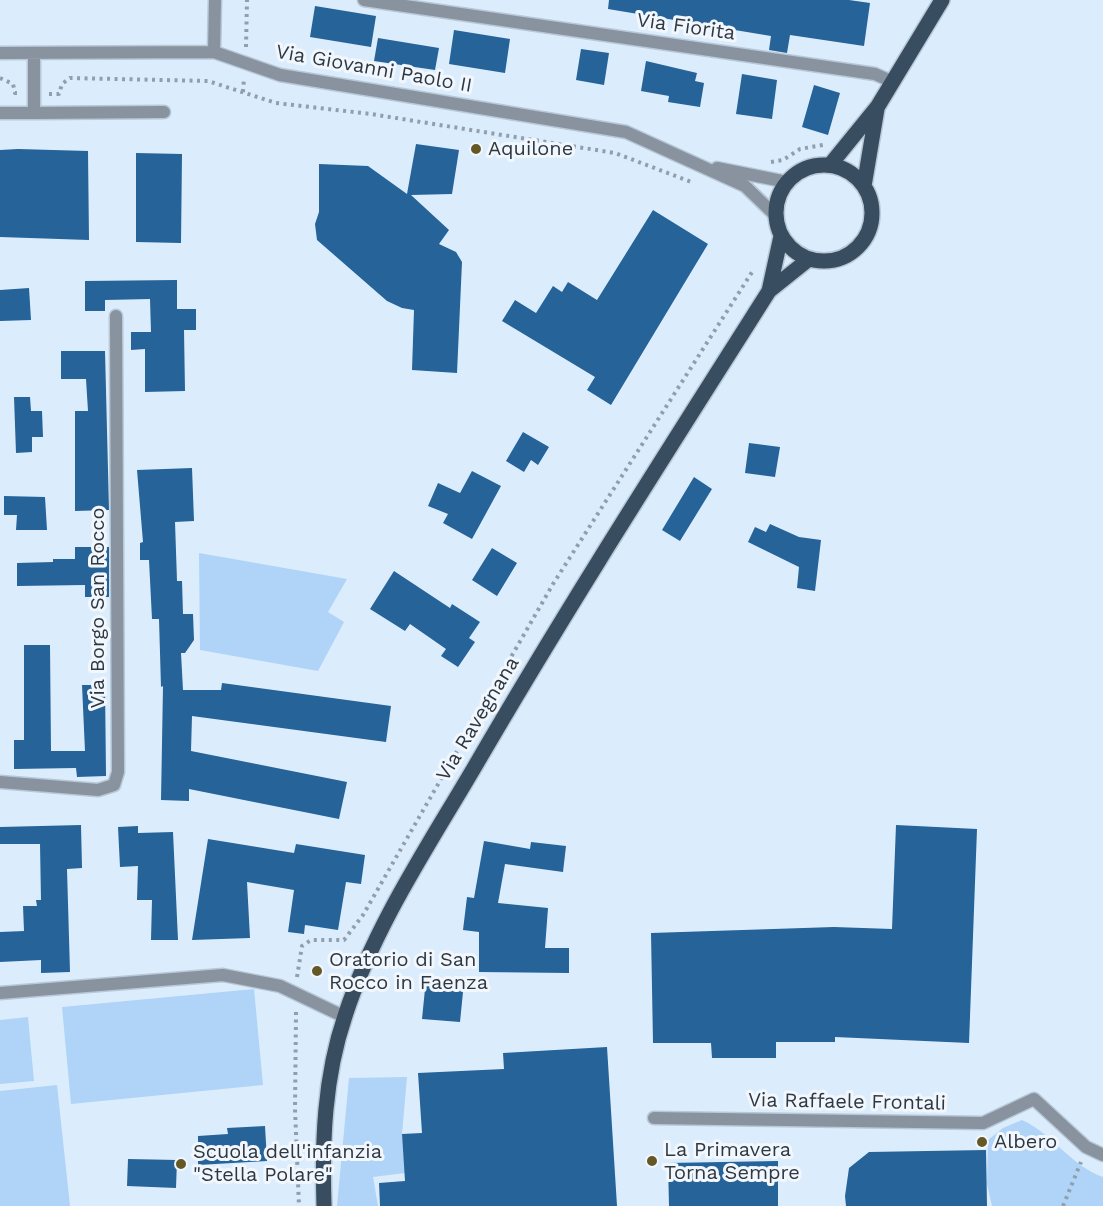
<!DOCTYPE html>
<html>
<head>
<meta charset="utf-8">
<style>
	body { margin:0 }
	canvas { display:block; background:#dbecfc }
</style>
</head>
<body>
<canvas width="1103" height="1206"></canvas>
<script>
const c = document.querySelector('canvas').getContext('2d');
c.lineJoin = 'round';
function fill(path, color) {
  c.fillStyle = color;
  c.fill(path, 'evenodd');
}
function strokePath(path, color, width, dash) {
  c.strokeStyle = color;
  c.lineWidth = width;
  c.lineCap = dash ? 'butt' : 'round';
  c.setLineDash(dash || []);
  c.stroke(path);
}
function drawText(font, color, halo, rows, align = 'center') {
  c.font = font + ' "Work Sans",sans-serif';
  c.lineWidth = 6;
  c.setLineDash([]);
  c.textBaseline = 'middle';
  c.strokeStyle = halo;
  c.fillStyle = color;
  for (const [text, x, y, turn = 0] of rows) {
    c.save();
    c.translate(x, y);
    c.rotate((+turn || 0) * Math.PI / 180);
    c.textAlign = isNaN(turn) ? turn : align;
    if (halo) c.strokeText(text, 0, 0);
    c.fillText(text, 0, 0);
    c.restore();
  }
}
fill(new Path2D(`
	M 199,553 L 347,579 L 328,612 L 344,622 L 318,671 L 200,650 Z
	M 254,989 L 263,1085 L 71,1104 L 62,1007 Z
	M 28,1017 L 34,1081 L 0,1084 L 0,1020 Z
	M 407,1077 L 402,1134 L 405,1173 L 373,1177 L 378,1206 L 337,1206 L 349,1078 Z
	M 57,1085 L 70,1206 L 0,1206 L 0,1091 Z
	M 1022,1120 C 1053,1134 1071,1166 1103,1177 L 1103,1206 L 992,1206 L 987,1184 L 988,1140 L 1003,1128 Z`), '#afd4f8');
fill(new Path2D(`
	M 609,0 L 849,0 L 870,3 L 864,46 L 790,35 L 787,53 L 769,50 L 771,36 L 608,9 Z
	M 315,6 L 376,16 L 371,47 L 310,37 Z
	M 454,30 L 510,39 L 505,73 L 449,64 Z
	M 378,38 L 439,48 L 435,70 L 374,61 Z
	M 581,49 L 609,53 L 604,85 L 576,80 Z
	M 646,61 L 697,73 L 695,81 L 704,83 L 700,107 L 668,102 L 669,96 L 641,91 Z
	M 742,74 L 777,80 L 772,119 L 736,114 Z
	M 814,85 L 840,93 L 828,135 L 802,127 Z
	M 416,144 L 459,150 L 452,194 L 411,195 L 449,230 L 439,244 L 456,252 L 462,262 L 457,373 L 412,370 L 414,310 L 402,308 L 387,301 L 317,240 L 315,224 L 319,212 L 319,164 L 368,166 L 407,194 Z
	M 18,149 L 88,151 L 89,240 L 0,237 L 0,150 Z
	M 136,153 L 182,154 L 181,243 L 136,242 Z
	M 653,210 L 708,244 L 611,405 L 587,390 L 595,377 L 502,321 L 515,300 L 536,313 L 553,286 L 562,292 L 568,282 L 597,300 Z
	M 177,280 L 177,309 L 196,309 L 196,330 L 184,330 L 185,391 L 145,392 L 145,349 L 131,350 L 131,332 L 151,332 L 150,299 L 105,300 L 105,311 L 85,311 L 85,281 Z
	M 29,288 L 31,320 L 0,321 L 0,290 Z
	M 61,351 L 105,351 L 109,510 L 75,511 L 75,411 L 88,411 L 86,379 L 61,379 Z
	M 14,397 L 30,397 L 31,411 L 42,411 L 43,437 L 32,437 L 32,452 L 16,453 Z
	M 523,432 L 549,447 L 538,465 L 531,460 L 524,472 L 506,461 Z
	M 749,443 L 780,447 L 775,477 L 745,473 Z
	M 192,468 L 194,521 L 175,522 L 177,581 L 182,581 L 183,614 L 193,614 L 194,640 L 185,653 L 181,653 L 183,690 L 221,690 L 222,683 L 391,706 L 386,742 L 192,716 L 191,751 L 347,782 L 339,819 L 189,789 L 189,801 L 161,800 L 163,686 L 161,687 L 159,619 L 152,619 L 149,560 L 140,560 L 140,543 L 143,542 L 137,470 Z
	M 472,471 L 501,486 L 472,539 L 443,523 L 448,514 L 428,506 L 438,483 L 460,493 Z
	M 694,477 L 712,489 L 680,541 L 662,530 Z
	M 4,496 L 45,497 L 47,530 L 16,530 L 17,515 L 4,515 Z
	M 770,524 L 799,537 L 821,540 L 815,591 L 797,588 L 799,567 L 748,542 L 755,527 L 766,532 Z
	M 75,547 L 109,547 L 109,597 L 85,597 L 85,585 L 17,586 L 17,563 L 53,562 L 53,559 L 75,559 Z
	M 492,548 L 517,563 L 497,596 L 472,580 Z
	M 394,571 L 450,608 L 452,604 L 480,622 L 469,638 L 475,642 L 458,667 L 441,656 L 446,649 L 410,624 L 405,631 L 370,609 Z
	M 24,645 L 50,645 L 51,751 L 85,751 L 82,685 L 105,685 L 106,776 L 77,777 L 76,768 L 14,769 L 14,740 L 24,740 Z
	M 81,825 L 82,868 L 67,869 L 70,972 L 41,973 L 41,960 L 0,962 L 0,932 L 24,931 L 23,906 L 37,906 L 36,900 L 41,900 L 40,844 L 0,844 L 0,827 Z
	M 896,825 L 977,829 L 969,1043 L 835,1037 L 835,1042 L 776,1042 L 776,1058 L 712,1058 L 711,1043 L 653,1043 L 651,933 L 834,927 L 892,929 Z
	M 138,826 L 138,833 L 173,832 L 178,940 L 151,940 L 152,900 L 137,900 L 138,866 L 120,867 L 118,827 Z
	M 208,839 L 294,853 L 296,844 L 365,855 L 361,884 L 346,882 L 338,930 L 305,925 L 304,934 L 288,932 L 294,890 L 247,882 L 250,938 L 192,940 Z
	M 484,841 L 530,849 L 531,842 L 566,846 L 563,872 L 505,864 L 498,903 L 548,908 L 545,948 L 569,948 L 569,973 L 479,972 L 479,932 L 463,930 L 467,897 L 474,898 Z
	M 426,979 L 464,982 L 460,1022 L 422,1019 Z
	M 607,1047 L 617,1206 L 380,1206 L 379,1183 L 405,1181 L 402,1134 L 422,1133 L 418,1073 L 504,1069 L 503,1053 Z
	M 265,1126 L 267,1161 L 198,1165 L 198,1136 L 228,1134 L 227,1128 Z
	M 986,1150 L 987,1206 L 846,1206 L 845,1196 L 849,1168 L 869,1152 Z
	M 128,1159 L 177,1160 L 176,1188 L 127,1186 Z
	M 778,1161 L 778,1206 L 669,1206 L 668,1163 Z`), '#256399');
const minor = new Path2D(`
	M 364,0 L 875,74 L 893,82
	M 214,52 L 215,0
	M 0,53 L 214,52 L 280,75 L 626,132 L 745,186 L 776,216
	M 0,113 L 34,113 L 34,54
	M 34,113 L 164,112
	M 717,168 L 787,182
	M 0,782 L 98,790 L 114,785 L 118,772 L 116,316
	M 0,993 L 223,975 L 280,986 L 345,1017
	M 654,1118 L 983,1123 L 1034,1099 L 1086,1147 L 1103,1155`);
const primary = new Path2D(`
	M776 213a48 48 0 1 1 96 0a48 48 0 1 1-96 0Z
	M 830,165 L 878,106 L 942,0
	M 864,186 L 877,109
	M 769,291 L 781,236
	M 324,1206 C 322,1142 324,1078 345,1016 C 374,927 427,848 474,768 C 568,606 669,449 769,291 L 809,259`);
strokePath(minor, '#b8c8d7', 15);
strokePath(primary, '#b8c8d7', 18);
strokePath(new Path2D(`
	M 246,47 L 247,0
	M 0,78 L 13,84 L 15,93 L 20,93
	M 243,92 L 244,78
	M 49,94 L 59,94 L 62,84 L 70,78 L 208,81 L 276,103 L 371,114 L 615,153 L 694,183
	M 771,162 L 783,160 L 800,149 L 823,145
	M 297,977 L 302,946 L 311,940 L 344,940 L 363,915 L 553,584 L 754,269
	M 296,1012 L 295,1109 L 299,1206
	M 1063,1206 L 1081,1162`), '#919fad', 4, [3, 4.5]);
strokePath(minor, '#88939f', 12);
strokePath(primary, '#394d61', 15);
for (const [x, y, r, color] of [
	[476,149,6,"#645926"],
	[317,971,6,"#645926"],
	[982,1142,6,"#645926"],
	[652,1161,6,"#645926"],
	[181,1164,6,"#645926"]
]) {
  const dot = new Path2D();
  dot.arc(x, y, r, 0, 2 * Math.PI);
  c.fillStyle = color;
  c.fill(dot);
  strokePath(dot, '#f2f7fd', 2);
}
drawText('20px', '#2d3842', '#f2f7fd', [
	["Via Fiorita",686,27,8],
	["Via Giovanni Paolo II",374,69,10],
	["Via Borgo San Rocco",98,608,-90],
	["Via Ravegnana",478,719,-59],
	["Via Raffaele Frontali",847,1102,1]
]);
drawText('20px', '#2d3842', '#f2f7fd', [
	["Aquilone",488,149],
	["Oratorio di San",329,960],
	["Rocco in Faenza",329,983],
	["Albero",994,1142],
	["La Primavera",664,1150],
	["Torna Sempre",664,1173],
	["Scuola dell'infanzia",193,1152],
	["\"Stella Polare\"",193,1175]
], 'left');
</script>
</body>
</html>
